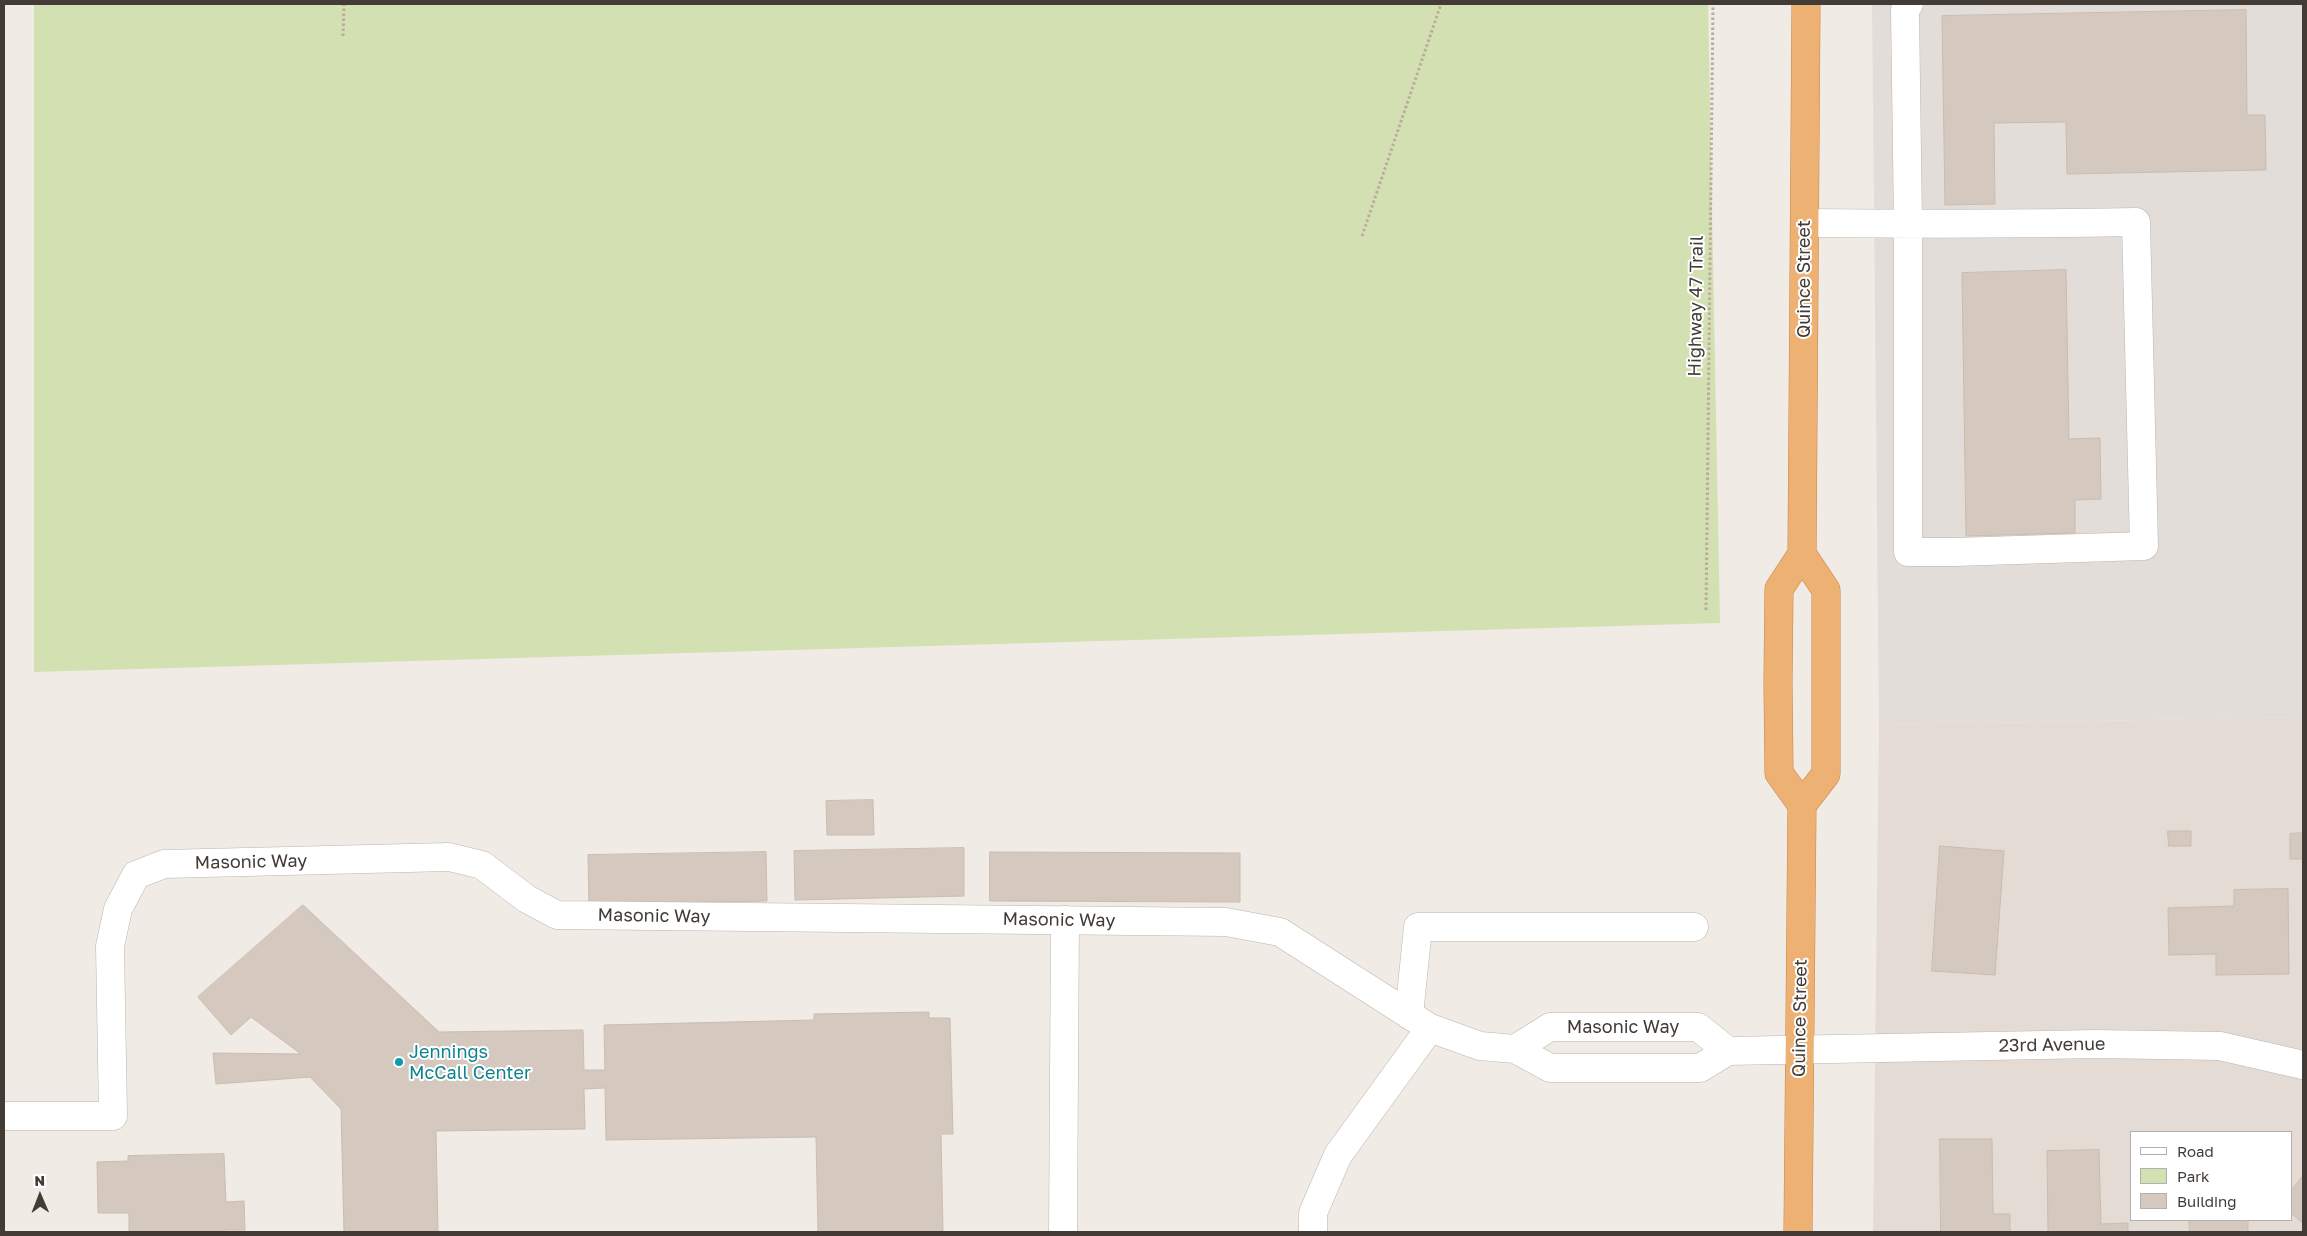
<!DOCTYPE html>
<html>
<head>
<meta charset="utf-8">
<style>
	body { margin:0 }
	#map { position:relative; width:2307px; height:1236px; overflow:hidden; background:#f0ebe5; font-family:"Golos Text",sans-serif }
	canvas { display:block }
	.frame { position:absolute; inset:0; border:5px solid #423b36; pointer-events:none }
	.legend { position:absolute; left:2130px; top:1131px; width:162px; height:90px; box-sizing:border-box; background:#fff; border:1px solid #b3b1af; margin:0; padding:6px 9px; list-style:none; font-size:15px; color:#423b36 }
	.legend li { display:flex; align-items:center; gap:10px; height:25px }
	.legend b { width:25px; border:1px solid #b3b1af }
	.north { position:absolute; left:15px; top:1171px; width:50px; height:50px; -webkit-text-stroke:4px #fff; paint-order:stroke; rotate:359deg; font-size:14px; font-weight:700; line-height:20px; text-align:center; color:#423b36 }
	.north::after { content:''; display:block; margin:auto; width:18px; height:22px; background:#423b36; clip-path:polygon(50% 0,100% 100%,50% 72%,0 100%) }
</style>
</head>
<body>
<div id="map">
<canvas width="2307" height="1236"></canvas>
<div class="frame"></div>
<ul class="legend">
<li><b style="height:6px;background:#fff"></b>Road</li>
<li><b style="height:14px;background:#d3e0b2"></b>Park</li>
<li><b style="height:14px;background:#d4c8bf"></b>Building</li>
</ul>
<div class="north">N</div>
</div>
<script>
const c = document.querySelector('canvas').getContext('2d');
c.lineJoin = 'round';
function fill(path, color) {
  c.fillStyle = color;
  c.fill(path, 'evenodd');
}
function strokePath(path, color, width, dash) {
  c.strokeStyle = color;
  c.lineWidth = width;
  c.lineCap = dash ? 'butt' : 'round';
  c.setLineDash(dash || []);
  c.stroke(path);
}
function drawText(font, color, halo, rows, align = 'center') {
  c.font = font + ' "Golos Text",sans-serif';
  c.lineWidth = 4;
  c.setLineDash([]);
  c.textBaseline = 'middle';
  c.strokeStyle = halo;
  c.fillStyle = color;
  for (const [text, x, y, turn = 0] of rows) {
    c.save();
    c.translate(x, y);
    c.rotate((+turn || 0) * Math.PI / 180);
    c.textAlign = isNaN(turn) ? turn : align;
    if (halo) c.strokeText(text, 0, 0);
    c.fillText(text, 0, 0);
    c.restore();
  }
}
fill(new Path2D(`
	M 2303,717 L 2303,1232 L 1873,1232 L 1879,725 ZM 2131,1132 L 2291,1132 L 2291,1220 L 2131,1220 Z`), '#e4dcd4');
fill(new Path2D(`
	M 1872,4 L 2303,4 L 2303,717 L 1879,725 Z`), '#e3ddda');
fill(new Path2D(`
	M 34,4 L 1708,4 L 1720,623 L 34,672 Z`), '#d3e0b2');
const building = new Path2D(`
	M 2246,10 L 2247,115 L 2265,115 L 2266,170 L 2067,174 L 2066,122 L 1994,123 L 1995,204 L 1945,205 L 1942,16 Z
	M 2066,270 L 2069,439 L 2100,438 L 2101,499 L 2075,500 L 2075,533 L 1966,536 L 1962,273 Z
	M 873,800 L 874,835 L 827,835 L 826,801 Z
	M 2168,831 L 2191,831 L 2191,846 L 2169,846 Z
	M 2303,833 L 2303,859 L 2290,859 L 2290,834 Z
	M 1940,846 L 2004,851 L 1995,975 L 1932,971 Z
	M 964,848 L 964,896 L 795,900 L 794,851 Z
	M 766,852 L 767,901 L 589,904 L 588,855 Z
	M 990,852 L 1240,853 L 1240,902 L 990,901 Z
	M 2288,889 L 2289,974 L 2216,975 L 2216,954 L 2169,955 L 2168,908 L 2234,906 L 2234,890 Z
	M 303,905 L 439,1032 L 583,1030 L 584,1070 L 605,1070 L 604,1025 L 814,1020 L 814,1014 L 929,1012 L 929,1018 L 950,1018 L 953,1134 L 941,1134 L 943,1232 L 818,1232 L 816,1137 L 606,1140 L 605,1088 L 584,1089 L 585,1129 L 436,1131 L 438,1232 L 344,1232 L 341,1109 L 310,1077 L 216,1084 L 213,1053 L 301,1054 L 251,1017 L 231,1035 L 198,997 Z
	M 1940,1139 L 1992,1139 L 1993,1214 L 2010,1214 L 2010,1232 L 1941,1232 Z
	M 2099,1150 L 2101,1224 L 2128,1223 L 2128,1232 L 2048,1232 L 2047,1151 Z
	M 224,1154 L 226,1202 L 244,1201 L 245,1230 L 226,1230 L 226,1232 L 129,1232 L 129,1213 L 98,1213 L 97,1162 L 128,1161 L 128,1156 Z
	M 2303,1176 L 2303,1223 L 2291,1213 L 2291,1191 Z
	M 2189,1220 L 2248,1220 L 2248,1232 L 2190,1232 Z`);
fill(building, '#d4c8bf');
strokePath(building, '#cabcb0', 1);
const minor = new Path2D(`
	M 1805,223 C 1915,224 2025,224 2136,222 L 2144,546 L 1954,552 L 1908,552 L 1908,225 L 1905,10 L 1909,4
	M 1409,1015 L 1418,927 L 1694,927
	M 1515,1049 L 1550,1027 L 1698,1027 L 1728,1051
	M 4,1116 L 113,1116 L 110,946 L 118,909 L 136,875 L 164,864 L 449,857 L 482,865 L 527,899 L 557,915 L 1226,922 L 1280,932 L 1430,1028 L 1480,1046 L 1515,1049 L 1550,1068 L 1700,1068 L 1728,1051 L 2095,1044 L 2220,1046 L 2303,1065
	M 1063,1232 L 1065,920
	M 1313,1232 L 1313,1213 L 1338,1155 L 1430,1028`);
const highway = new Path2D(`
	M 1802,554 L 1826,590 L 1826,774 L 1802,805
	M 1798,1232 L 1802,805 L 1779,773 L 1778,682 L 1779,589 L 1802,554 L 1806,4`);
strokePath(minor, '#beb4ac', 29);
strokePath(highway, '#ca8346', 29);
strokePath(new Path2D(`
	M 343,36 L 344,4
	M 1362,236 L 1441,4
	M 1706,610 L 1713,4`), '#bbab9c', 3, [2.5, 2.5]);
strokePath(minor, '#fff', 28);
strokePath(highway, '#edb174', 28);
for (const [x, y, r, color] of [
	[399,1062,5,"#0f9aa8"]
]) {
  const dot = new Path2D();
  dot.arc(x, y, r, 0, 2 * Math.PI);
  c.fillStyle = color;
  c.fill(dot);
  strokePath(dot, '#fff', 2);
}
drawText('18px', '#423b36', '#fff', [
	["Quince Street",1804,279,-90],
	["Highway 47 Trail",1696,306,-89],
	["Masonic Way",251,862,-1],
	["Masonic Way",654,916,1],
	["Masonic Way",1059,920,1],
	["Quince Street",1800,1018,-89],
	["Masonic Way",1623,1027],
	["23rd Avenue",2052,1045,-1]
]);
drawText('18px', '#0d838f', '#fff', [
	["Jennings",409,1052],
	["McCall Center",409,1073]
], 'left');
</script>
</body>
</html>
